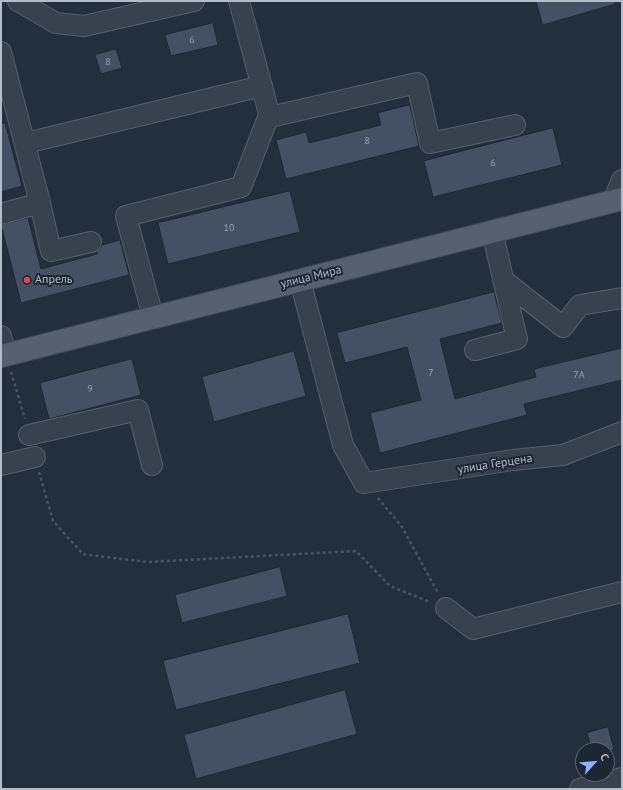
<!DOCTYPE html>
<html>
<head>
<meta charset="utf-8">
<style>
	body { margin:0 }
	#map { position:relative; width:623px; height:790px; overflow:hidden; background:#242f3e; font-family:"PT Sans",sans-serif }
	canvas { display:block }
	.frame { position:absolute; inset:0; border:2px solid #b4bcc9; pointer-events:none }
	.north { position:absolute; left:575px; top:742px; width:40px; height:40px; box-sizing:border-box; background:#1d2633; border:1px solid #59626f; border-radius:50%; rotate:63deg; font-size:11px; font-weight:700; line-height:16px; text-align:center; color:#b4bcc9 }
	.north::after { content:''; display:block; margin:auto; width:14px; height:18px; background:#8ab4f8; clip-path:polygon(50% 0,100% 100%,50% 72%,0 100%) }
</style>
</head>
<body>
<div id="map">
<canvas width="623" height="790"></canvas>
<div class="frame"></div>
<div class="north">С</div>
</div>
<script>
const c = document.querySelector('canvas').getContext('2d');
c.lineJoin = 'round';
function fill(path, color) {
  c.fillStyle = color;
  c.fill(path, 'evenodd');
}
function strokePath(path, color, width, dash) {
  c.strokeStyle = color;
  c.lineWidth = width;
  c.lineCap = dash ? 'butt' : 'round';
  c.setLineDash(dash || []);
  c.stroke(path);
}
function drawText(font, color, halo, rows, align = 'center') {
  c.font = font + ' "PT Sans",sans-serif';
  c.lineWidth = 4;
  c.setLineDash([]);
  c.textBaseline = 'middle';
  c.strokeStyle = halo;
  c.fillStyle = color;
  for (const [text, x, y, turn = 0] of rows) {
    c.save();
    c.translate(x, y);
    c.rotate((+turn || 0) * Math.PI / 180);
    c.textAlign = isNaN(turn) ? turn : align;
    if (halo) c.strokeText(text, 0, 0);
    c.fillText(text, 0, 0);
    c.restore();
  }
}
const building = new Path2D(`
	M 536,1 L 615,1 L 615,4 L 543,25 Z
	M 213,23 L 218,45 L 171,56 L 165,35 Z
	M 116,49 L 122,68 L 101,74 L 95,55 Z
	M 410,105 L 419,146 L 286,179 L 276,140 L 306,132 L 309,143 L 381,125 L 378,113 Z
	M 5,123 L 22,186 L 1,192 L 1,124 Z
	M 553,128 L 562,165 L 433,197 L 424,161 Z
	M 290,191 L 300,232 L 168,264 L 158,223 Z
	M 28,218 L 41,269 L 97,254 L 97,252 L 102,245 L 120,240 L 129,275 L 21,303 L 1,225 Z
	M 494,292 L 502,323 L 440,339 L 455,399 L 536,377 L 534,369 L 622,348 L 622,380 L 524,404 L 527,415 L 380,453 L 370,413 L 421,400 L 407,347 L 345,363 L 337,333 Z
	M 294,351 L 306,396 L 214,422 L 202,377 Z
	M 132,359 L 141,395 L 49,419 L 40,383 Z
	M 280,567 L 287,596 L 182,623 L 175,595 Z
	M 348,614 L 360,663 L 176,710 L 163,661 Z
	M 345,690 L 357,734 L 196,779 L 184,735 Z
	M 608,727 L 614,750 L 592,750 L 587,733 Z`);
fill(building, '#455162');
strokePath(building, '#1f2835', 1);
const minor = new Path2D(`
	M 18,1 L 56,23 L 84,26 L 194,1
	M 239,1 L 270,117 L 417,83 L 430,143 L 515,125
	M 1,52 L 40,203
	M 26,143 L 262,86
	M 613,201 L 622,180
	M 1,214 L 40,203 L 51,251 L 91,242
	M 300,280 L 343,445 L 364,483 L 513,460 L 563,455 L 622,432
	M 503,280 L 563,327 L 580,305 L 622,298
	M 153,317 L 126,216 L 241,187 L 269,115
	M 1,336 L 6,355
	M 475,350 L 517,339 L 492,231
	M 29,435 L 138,410 L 152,465
	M 1,465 L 35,457
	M 446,608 L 473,629 L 622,592
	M 580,789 L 622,778`);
const major = new Path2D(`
	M 1,356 L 622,199`);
strokePath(minor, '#565f6c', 22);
strokePath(major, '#414a57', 24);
strokePath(new Path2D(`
	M 11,372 L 25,419
	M 39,472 L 53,521 L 83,554 L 147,562 L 356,551 L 390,586 L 430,602
	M 378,498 L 402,527 L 438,593`), '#44595c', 2.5, [3, 3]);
strokePath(minor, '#38414e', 20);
strokePath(major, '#56606e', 22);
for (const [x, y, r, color] of [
	[27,280,4,"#e0444e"]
]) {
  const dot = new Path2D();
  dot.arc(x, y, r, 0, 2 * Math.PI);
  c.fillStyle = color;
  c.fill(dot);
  strokePath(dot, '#1d2633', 1.5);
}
drawText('10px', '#98a1af', null, [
	["6",192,40],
	["8",108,62],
	["8",367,141],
	["6",493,163],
	["10",229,228],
	["7",431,373],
	["7А",579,375],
	["9",90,389]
]);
drawText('12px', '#b4bcc9', '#1d2633', [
	["улица Мира",311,277,-14],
	["улица Герцена",495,464,-9]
]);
drawText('12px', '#b4bcc9', '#1d2633', [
	["Апрель",35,280]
], 'left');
</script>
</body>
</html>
